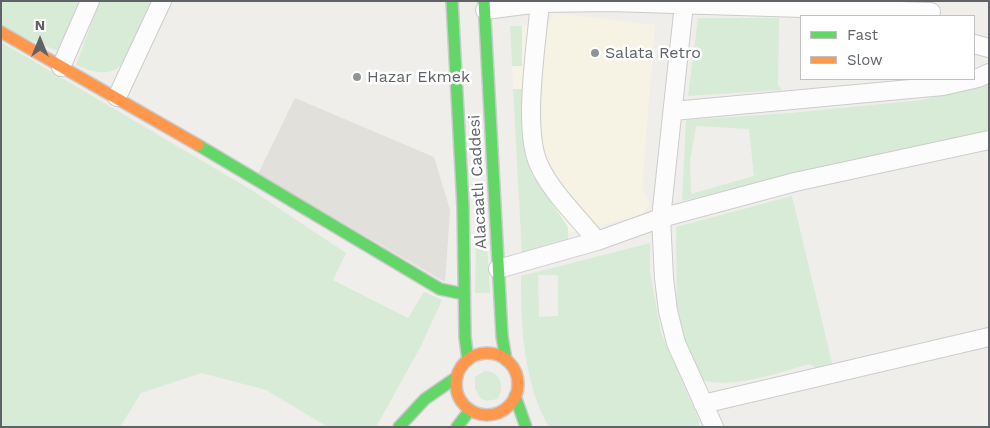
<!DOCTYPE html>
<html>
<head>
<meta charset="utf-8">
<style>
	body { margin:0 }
	#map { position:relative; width:990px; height:428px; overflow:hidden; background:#efeeea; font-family:"Work Sans",sans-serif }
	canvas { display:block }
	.frame { position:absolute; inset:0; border:2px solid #5f6368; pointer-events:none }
	.legend { position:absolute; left:800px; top:15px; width:175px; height:65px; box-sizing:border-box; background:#fff; border:1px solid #bfc1c3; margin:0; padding:6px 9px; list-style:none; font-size:15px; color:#5f6368 }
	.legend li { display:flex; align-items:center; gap:10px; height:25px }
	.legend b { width:25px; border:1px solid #bfc1c3 }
	.north { position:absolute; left:15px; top:15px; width:50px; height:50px; -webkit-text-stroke:4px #fff; paint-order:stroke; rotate:0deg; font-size:14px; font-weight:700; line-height:20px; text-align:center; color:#5f6368 }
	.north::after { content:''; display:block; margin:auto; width:18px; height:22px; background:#5f6368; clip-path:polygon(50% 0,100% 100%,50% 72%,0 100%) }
</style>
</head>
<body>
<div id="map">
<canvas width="990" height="428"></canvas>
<div class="frame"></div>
<ul class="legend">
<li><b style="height:6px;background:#63d668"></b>Fast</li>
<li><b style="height:6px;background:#ff974d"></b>Slow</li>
</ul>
<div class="north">N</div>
</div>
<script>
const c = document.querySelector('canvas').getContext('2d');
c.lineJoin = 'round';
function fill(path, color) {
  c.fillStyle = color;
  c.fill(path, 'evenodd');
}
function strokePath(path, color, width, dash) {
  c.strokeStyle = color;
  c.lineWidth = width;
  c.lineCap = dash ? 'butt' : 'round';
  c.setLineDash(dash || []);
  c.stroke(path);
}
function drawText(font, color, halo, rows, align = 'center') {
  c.font = font + ' "Work Sans",sans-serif';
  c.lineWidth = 5;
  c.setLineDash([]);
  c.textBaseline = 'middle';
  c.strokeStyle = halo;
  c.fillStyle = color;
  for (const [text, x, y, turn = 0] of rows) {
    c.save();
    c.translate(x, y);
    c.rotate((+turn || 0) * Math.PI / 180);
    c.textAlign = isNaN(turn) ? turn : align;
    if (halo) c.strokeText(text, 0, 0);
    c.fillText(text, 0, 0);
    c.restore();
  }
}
fill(new Path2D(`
	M 553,13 L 655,25 L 642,188 L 650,204 L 641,215 L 568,233 L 568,244 L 522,256 L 510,26 L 549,25 Z`), '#f7f3e4');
fill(new Path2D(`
	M 295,98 L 434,157 L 450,210 L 445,282 L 258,174 Z`), '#e2e0da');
fill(new Path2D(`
	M 1,1 L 83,1 L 70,39 L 58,51 L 1,28 Z
	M 100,1 L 151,1 C 144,21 131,70 107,72 C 96,73 85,69 76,65 Z
	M 698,18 L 779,18 L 778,85 L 782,90 L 688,96 Z
	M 510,26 L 522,26 L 522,66 L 512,66 Z
	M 1,42 L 253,191 L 346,253 L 333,280 L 408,318 L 424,292 L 442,300 L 421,346 L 376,427 L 328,427 L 266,390 L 202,373 L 141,393 L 120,427 L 1,427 Z
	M 989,84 L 989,131 L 682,201 L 686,120 L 790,113 L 922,100 ZM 696,126 L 749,129 L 754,176 L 691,194 L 690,161 Z
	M 513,89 L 522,89 L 525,154 L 531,173 L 568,227 L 568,244 L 522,256 Z
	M 792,196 L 833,367 L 817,371 L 814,366 L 809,364 C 778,373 733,389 702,380 L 684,338 L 677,304 L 676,227 Z
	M 477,197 L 484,197 L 490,293 L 475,293 Z
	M 650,243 L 650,271 L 661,333 L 699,420 L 699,427 L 549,427 C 523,382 521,326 521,276 ZM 558,275 L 558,316 L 539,317 L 538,275 Z
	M 485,371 C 502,372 504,386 498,399 L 486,401 L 480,398 L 475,388 L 475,377 Z`), '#d8ebd6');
const street = new Path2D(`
	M 540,1 C 537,43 522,128 539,165 C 552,193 578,217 597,241
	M 684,4 L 661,218 L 664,278 L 668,311 L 676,343 L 714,427
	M 485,10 L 540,3 L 610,2 L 931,12
	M 974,44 L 989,48
	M 61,67 L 90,1
	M 117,97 L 162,1
	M 673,111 L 943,86 L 978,78 L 989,73
	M 498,269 L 597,241 L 661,218 L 795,182 L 989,140
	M 703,404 L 989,337`);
const fast = new Path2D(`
	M 452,1 L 463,206 L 465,337 L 468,360
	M 484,1 L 502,336 L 506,360
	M 198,145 L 440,289 L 464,294
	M 515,396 L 526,427
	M 399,427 L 425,399 L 457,377
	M 457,427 L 470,410`);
const slow = new Path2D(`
	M 1,32 L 198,145
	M456 384a31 31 0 1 1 62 0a31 31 0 1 1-62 0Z`);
strokePath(street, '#cbcccc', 20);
strokePath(fast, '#cacacb', 14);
strokePath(slow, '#cacacb', 14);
strokePath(street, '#fdfcfc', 18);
strokePath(fast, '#63d668', 11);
strokePath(slow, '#ff974d', 11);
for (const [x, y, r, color] of [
	[595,53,5,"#919496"],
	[357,77,5,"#919496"]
]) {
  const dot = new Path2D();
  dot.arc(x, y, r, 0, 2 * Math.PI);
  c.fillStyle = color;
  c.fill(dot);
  strokePath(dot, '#fff', 2);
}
drawText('16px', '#5f6368', '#fff', [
	["Salata Retro",605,53],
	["Hazar Ekmek",367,77]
], 'left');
drawText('16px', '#5f6368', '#fff', [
	["Alacaatlı Caddesi",478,182,-93]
]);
</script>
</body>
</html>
